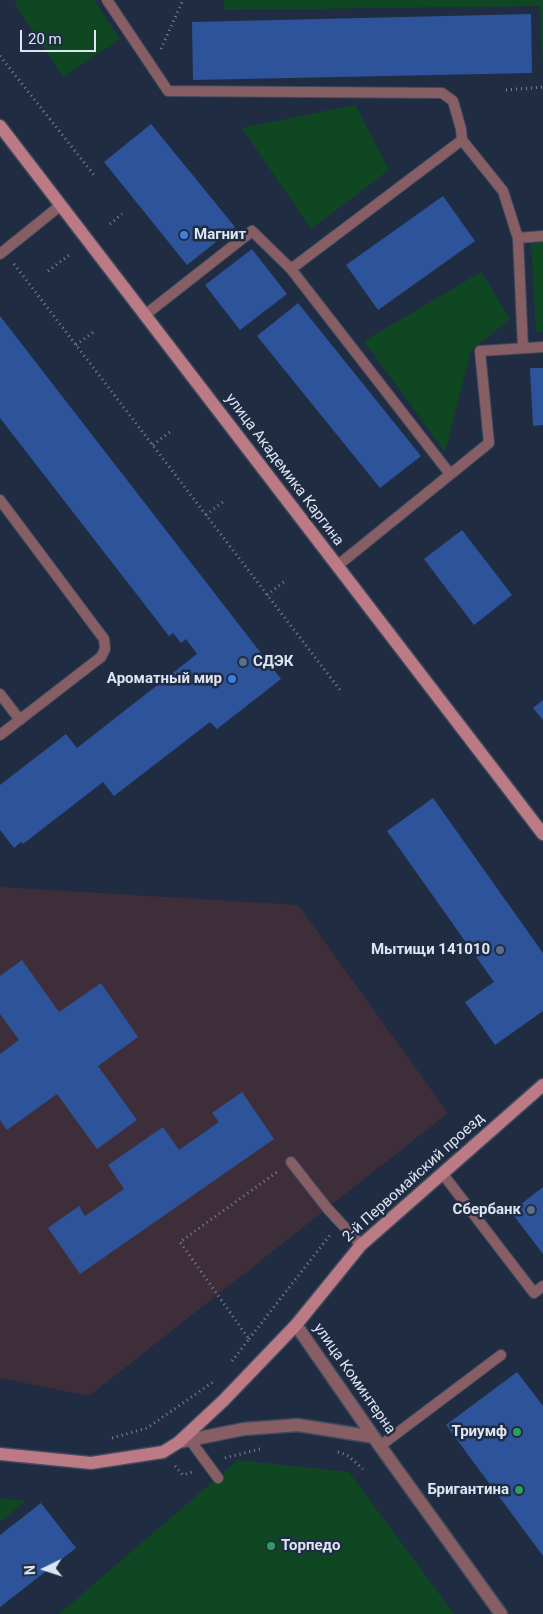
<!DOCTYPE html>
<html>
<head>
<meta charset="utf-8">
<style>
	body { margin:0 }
	#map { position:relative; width:543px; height:1614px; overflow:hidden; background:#202c42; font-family:Roboto,sans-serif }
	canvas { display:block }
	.north { position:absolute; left:20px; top:1544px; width:50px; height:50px; -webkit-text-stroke:4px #202c42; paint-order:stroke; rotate:266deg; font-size:14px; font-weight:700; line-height:20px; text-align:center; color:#dce5f3 }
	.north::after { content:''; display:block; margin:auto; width:18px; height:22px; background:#dce5f3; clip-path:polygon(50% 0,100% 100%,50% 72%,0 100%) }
	.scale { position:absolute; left:20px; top:30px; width:76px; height:22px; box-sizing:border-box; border:2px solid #dce5f3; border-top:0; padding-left:6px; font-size:15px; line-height:18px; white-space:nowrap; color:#dce5f3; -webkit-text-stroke:4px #202c42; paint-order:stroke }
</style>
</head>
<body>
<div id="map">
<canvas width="543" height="1614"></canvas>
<div class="north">N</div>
<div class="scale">20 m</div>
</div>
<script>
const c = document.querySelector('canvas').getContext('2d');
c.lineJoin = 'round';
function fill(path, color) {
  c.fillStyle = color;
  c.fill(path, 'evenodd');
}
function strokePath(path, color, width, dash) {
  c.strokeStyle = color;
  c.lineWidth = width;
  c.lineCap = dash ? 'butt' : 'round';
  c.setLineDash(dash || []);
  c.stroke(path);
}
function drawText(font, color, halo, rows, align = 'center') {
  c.font = font + ' Roboto,sans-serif';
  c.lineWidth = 5;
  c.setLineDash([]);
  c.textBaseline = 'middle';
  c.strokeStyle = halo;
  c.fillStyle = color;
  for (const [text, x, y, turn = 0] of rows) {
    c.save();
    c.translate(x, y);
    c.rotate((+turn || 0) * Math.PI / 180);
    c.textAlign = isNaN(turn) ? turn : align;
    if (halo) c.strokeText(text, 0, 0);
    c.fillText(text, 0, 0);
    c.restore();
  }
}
fill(new Path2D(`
	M 0,887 L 298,905 L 448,1113 L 89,1396 L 0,1378 Z`), '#3e2e3a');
fill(new Path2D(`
	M 18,0 L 94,0 L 120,39 L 63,77 L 14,3 Z
	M 224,0 L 543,0 L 543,65 L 540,6 L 224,10 Z
	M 355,105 L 389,170 L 311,229 L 242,128 Z
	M 543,242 L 543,332 L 536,332 L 531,243 Z
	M 481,272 L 510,319 L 471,351 L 445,452 L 364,341 Z
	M 238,1460 L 349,1472 L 454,1614 L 59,1614 Z
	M 0,1498 L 26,1501 L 0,1522 Z`), '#104723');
fill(new Path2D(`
	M 531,14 L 532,73 L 193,80 L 192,22 Z
	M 151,124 L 235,227 L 187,265 L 104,162 Z
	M 443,196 L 475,241 L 378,310 L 346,265 Z
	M 252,249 L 287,294 L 240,330 L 205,285 Z
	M 298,303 L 421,456 L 380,488 L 257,336 Z
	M 0,316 L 281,679 L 217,729 L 210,722 L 114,796 L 103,782 L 23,844 L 21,842 L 14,848 L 0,830 L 0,785 L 66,734 L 77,748 L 197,654 L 186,639 L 181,643 L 173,633 L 169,636 L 0,418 Z
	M 530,368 L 543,368 L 543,425 L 533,426 Z
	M 462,530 L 512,595 L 474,625 L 424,559 Z
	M 543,700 L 543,720 L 533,708 Z
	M 433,798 L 543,953 L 543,1011 L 495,1045 L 465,1002 L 494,982 L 387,831 Z
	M 22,960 L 59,1012 L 101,983 L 138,1037 L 98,1066 L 137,1120 L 97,1149 L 57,1094 L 7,1130 L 0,1120 L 0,1054 L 19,1040 L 0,1014 L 0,976 Z
	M 242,1092 L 274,1139 L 80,1274 L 48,1228 L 79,1206 L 85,1216 L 124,1189 L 108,1165 L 163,1127 L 179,1150 L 219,1122 L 212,1113 Z
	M 543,1187 L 543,1254 L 511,1212 Z
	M 517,1372 L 543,1406 L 543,1556 L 446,1425 Z
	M 41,1503 L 76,1548 L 0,1607 L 0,1535 Z`), '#2d549a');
const lane = new Path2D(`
	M 107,0 L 168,91 L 442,93 L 453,101 L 461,129 L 462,140 L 503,191 L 518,238
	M 0,254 L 61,205
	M 291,269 L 462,140
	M 145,315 L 252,231 L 291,269 L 450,474
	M 523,348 L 518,238 L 543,236
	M 0,500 L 104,639 L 105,649 L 101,657 L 0,735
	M 337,566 L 489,443 L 480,351 L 543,347
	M 0,694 L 20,720
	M 291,1162 L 327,1208 L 361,1245
	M 442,1173 L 534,1293 L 543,1286
	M 190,1440 L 218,1478
	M 380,1446 L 501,1355`);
const street = new Path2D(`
	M 296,1325 L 380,1446 L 501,1614
	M 179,1442 L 244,1429 L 298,1425 L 374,1437`);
const secondary = new Path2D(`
	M 0,126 L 543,834
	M 0,1454 L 91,1463 L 163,1452 L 179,1442 L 223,1401 L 296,1325 L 361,1245 L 543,1085`);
strokePath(lane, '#3e4a5e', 12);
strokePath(street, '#3e4a5e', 15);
strokePath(secondary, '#3e4a5e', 15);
strokePath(new Path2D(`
	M 161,49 L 183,0
	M 0,56 L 94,175
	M 506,90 L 543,87
	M 110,224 L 122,214
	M 14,264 L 340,690
	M 48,271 L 72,253
	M 76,345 L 95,331
	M 153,445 L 171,431
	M 206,515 L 224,501
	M 267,595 L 285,581
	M 249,1339 L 330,1235
	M 232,1361 L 249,1339 L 180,1242 L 277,1172
	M 112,1438 L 147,1428 L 213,1382
	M 338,1452 L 347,1455 L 363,1469
	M 225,1458 L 260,1449
	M 175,1466 L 183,1475 L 192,1472`), '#7a8597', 3, [1, 4]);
strokePath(lane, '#885e65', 10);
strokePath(street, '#885e65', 12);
strokePath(secondary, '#bc7a85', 12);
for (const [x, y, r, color] of [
	[184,235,5,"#3f7fe0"],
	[243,662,5,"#5c6f8a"],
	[232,679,5,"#3f7fe0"],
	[500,950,5,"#5c6f8a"],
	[531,1210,5,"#5c6f8a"],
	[517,1432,5,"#2e9e5b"],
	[519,1490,5,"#2e9e5b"],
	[271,1546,5,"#2e9e5b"]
]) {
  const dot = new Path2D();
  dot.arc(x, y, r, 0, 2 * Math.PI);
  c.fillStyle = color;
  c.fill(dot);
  strokePath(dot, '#202c42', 2);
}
drawText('bold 15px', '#dce5f3', '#202c42', [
	["Магнит",194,235,"left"],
	["СДЭК",253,662,"left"],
	["Ароматный мир",222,679],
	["Мытищи 141010",490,950],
	["Сбербанк",521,1210],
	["Триумф",507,1432],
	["Бригантина",509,1490],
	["Торпедо",281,1546,"left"]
], 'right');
drawText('15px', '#dce5f3', '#202c42', [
	["улица Академика Каргина",284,470,53],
	["2-й Первомайский проезд",414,1178,-42],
	["улица Коминтерна",354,1379,55]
]);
</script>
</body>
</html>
